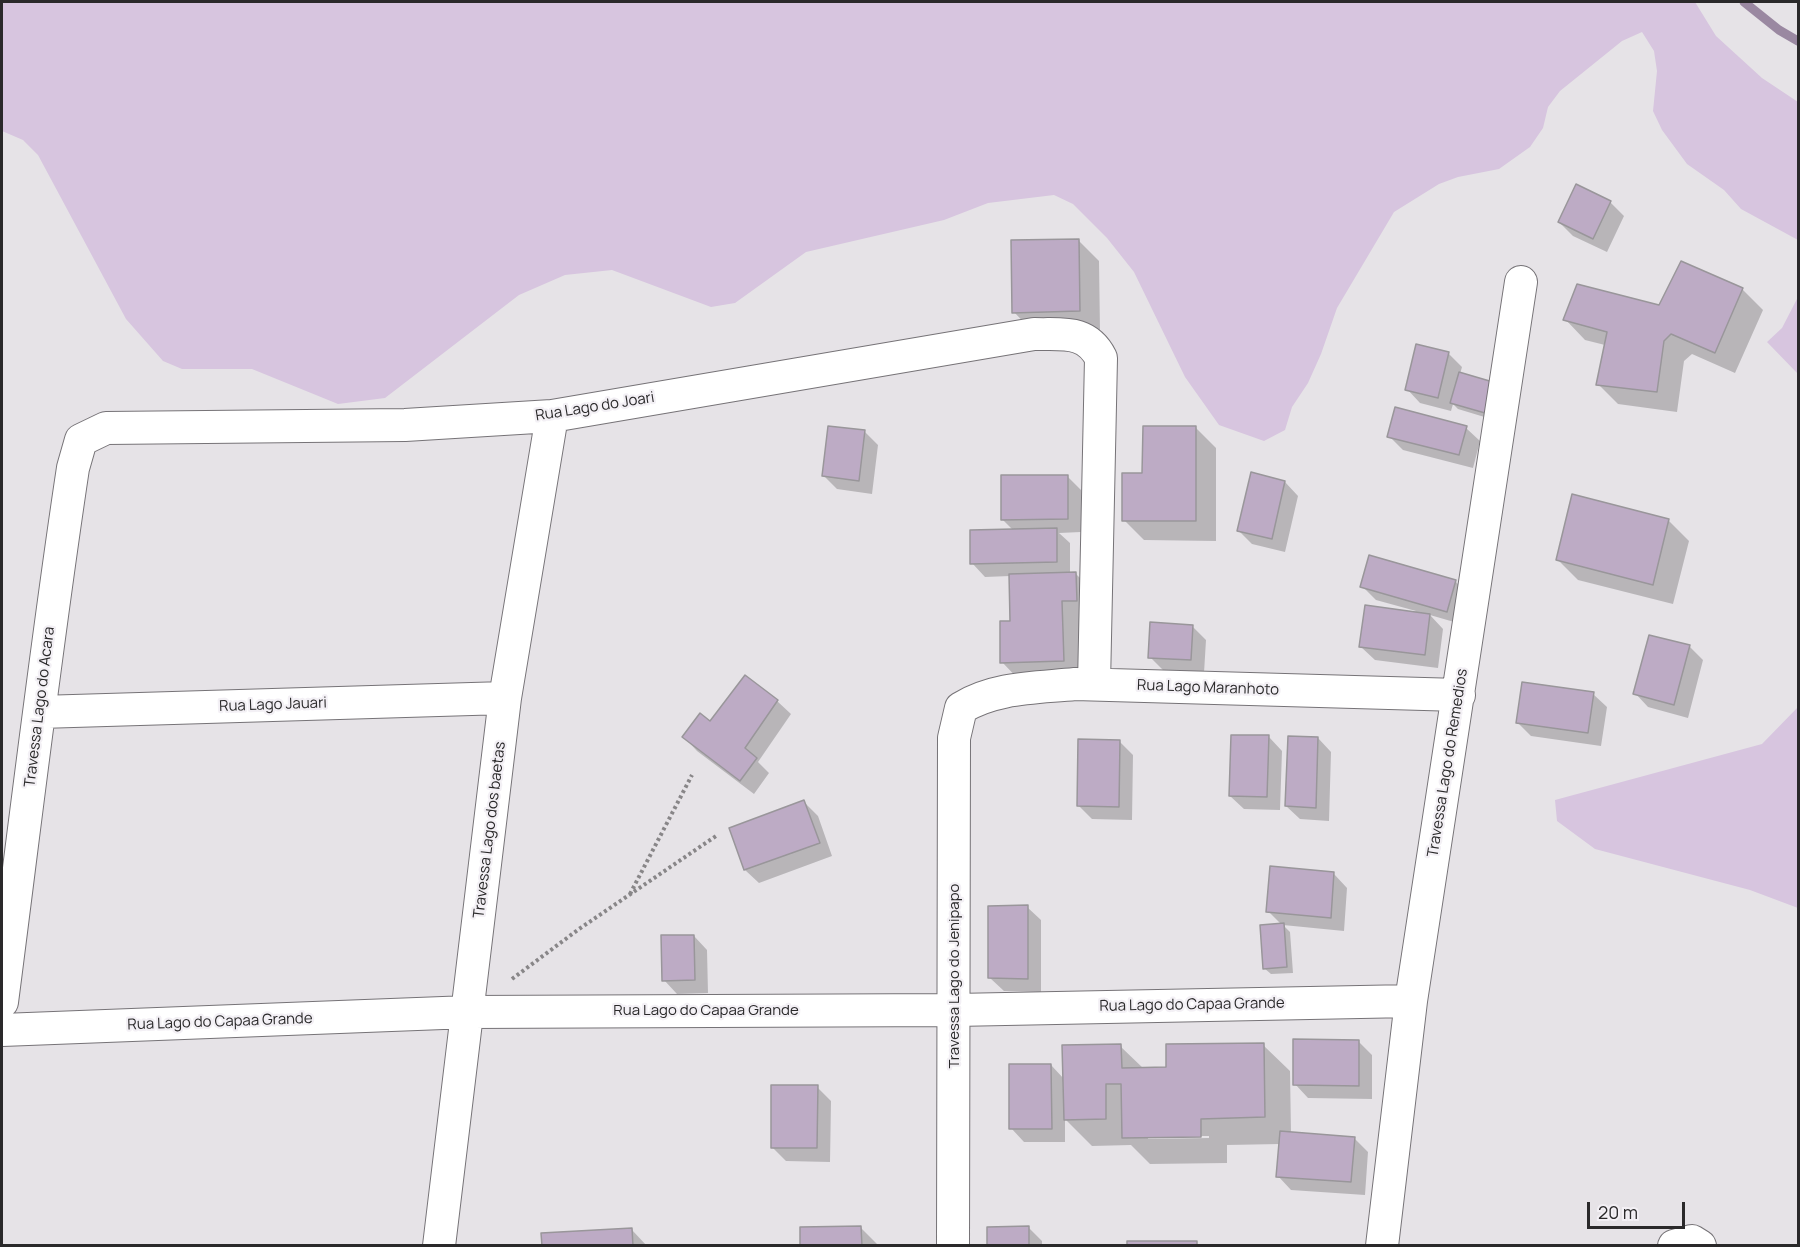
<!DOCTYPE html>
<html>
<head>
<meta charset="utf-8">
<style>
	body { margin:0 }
	#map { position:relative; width:1800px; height:1247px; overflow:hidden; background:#e6e3e7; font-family:Manrope,sans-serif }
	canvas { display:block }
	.frame { position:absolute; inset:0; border:3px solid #2a292a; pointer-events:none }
	.scale { position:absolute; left:1587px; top:1202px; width:98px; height:27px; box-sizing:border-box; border:3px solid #2a292a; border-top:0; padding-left:8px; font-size:18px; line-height:21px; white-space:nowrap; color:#2a292a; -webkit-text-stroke:4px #f3f0f5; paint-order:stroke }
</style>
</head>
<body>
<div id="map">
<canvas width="1800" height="1247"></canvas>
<div class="frame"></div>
<div class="scale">20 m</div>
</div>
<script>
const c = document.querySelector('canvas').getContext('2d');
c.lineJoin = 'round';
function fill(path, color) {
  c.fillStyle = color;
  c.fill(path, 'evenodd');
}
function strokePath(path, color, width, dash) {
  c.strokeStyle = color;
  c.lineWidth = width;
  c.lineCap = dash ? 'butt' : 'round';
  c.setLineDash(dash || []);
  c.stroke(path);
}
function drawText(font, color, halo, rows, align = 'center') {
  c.font = font + ' Manrope,sans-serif';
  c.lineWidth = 4.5;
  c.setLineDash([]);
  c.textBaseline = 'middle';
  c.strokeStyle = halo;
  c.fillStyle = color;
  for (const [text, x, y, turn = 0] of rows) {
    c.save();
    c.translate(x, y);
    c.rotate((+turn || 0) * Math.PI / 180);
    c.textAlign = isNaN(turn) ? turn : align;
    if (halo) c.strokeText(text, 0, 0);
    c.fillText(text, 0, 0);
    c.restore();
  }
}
fill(new Path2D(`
	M 2,2 L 1695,2 L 1716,36 L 1762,78 L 1798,102 L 1798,240 L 1741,209 L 1724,190 L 1687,164 L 1662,130 L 1653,111 L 1657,71 L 1654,51 L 1642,32 L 1622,41 L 1560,91 L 1548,107 L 1543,128 L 1530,147 L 1499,169 L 1458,177 L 1439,184 L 1394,212 L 1337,308 L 1321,354 L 1308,383 L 1292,407 L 1285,430 L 1264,441 L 1219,425 L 1185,377 L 1134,272 L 1107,238 L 1073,204 L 1054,195 L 988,203 L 944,220 L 806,252 L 735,303 L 711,307 L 612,270 L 565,275 L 519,295 L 385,398 L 338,404 L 252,369 L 182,369 L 163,361 L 126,319 L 38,155 L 23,140 L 2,131 Z
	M 1798,297 L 1798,374 L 1767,342 L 1782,328 Z
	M 1798,707 L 1798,908 L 1750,890 L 1595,849 L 1557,821 L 1555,800 L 1762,744 Z`), '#d7c5df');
fill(new Path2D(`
	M 1577,186 L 1610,202 L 1624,216 L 1607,252 L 1573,236 L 1559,222 Z
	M 1078,240 L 1099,261 L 1100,331 L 1034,333 L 1014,312 Z
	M 1682,263 L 1743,290 L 1763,310 L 1735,373 L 1692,354 L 1684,361 L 1677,412 L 1618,404 L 1598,384 L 1605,345 L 1585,340 L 1565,319 L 1659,306 Z
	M 1448,353 L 1462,367 L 1460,374 L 1491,419 L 1458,409 L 1453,404 L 1451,411 L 1420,403 L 1407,389 Z
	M 1196,428 L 1216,448 L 1216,541 L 1144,540 L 1124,520 L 1143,475 Z
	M 1466,428 L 1480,441 L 1473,468 L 1403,450 L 1389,436 Z
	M 865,432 L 878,445 L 872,494 L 837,489 L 824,476 Z
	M 1067,476 L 1081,490 L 1081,532 L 1059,533 L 1070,543 L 1070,574 L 1076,574 L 1096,594 L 1083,681 L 1022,683 L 1002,662 L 1012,623 L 1010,576 L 985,577 L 972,563 L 1013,530 L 1002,519 Z
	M 1285,482 L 1298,496 L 1285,552 L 1252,544 L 1238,530 Z
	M 1669,521 L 1689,541 L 1673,604 L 1578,580 L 1557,559 Z
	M 1455,581 L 1469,595 L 1461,624 L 1430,615 L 1443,629 L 1438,668 L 1375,660 L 1361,647 L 1416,611 L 1376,600 L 1362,586 Z
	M 1192,626 L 1206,640 L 1204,673 L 1164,671 L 1150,657 Z
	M 1650,636 L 1690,647 L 1703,660 L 1688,718 L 1648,707 L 1635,693 Z
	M 1593,694 L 1607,707 L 1601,746 L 1531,736 L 1517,722 Z
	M 777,701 L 791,714 L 758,762 L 769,773 L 754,794 L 697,751 L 684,737 L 710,723 Z
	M 1269,737 L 1282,751 L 1280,810 L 1244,809 L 1230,796 Z
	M 1318,738 L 1331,752 L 1329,821 L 1300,819 L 1286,806 Z
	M 1119,741 L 1133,755 L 1132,820 L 1092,819 L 1078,805 Z
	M 804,802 L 818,816 L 832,856 L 759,883 L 745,870 Z
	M 1334,874 L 1347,888 L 1344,931 L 1283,925 L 1290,932 L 1293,973 L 1271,974 L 1264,968 L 1282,925 L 1268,911 Z
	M 1027,907 L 1041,920 L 1041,992 L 1004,991 L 990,978 Z
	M 694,936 L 707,950 L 708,993 L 677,994 L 664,980 Z
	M 1358,1041 L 1372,1055 L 1372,1099 L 1308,1098 L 1295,1084 Z
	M 1263,1045 L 1290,1071 L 1291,1134 L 1354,1138 L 1368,1152 L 1365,1195 L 1291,1190 L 1278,1176 L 1280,1144 L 1227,1145 L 1227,1163 L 1150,1164 L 1131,1145 L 1092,1146 L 1065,1119 L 1065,1142 L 1024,1142 L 1011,1128 L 1051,1065 L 1064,1079 L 1120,1046 L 1144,1069 L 1167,1069 ZM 1148,1136 L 1209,1136 L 1209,1138 L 1148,1139 Z
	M 817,1087 L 831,1101 L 830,1162 L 786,1161 L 773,1148 Z
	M 860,1227 L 879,1246 L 802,1246 Z
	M 1028,1227 L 1042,1241 L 1042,1246 L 988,1246 Z
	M 632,1230 L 647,1246 L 543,1246 Z`), '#0003');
strokePath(new Path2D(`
	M 1744,2 L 1779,30 L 1798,41`), '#9a88a1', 9);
const building = new Path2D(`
	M 1576,184 L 1611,201 L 1593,239 L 1558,222 Z
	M 1079,239 L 1080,311 L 1012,313 L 1011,240 Z
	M 1681,261 L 1743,288 L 1715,353 L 1671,334 L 1664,341 L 1657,392 L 1596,385 L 1607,332 L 1563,320 L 1577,284 L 1659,305 Z
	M 1416,344 L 1449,352 L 1438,398 L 1405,390 Z
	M 1459,372 L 1493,382 L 1485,413 L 1450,403 Z
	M 1395,407 L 1467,426 L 1459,455 L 1387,437 Z
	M 828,426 L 865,430 L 859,481 L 822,476 Z
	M 1143,426 L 1196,426 L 1196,521 L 1122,521 L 1122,473 L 1142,473 Z
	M 1251,472 L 1285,481 L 1272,539 L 1237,531 Z
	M 1001,475 L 1068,475 L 1068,519 L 1001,520 Z
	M 1572,494 L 1669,519 L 1653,585 L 1556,560 Z
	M 1057,528 L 1057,562 L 970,564 L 970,530 Z
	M 1369,555 L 1456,580 L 1447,612 L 1360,587 Z
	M 1076,572 L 1077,601 L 1062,601 L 1064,661 L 1000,663 L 1000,621 L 1010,621 L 1009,574 Z
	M 1365,605 L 1430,614 L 1425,655 L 1359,647 Z
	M 1150,622 L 1193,625 L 1191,660 L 1148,658 Z
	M 1649,635 L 1690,645 L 1674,705 L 1633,694 Z
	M 745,675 L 778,700 L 745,748 L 757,758 L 740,781 L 682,737 L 700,713 L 710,721 Z
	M 1522,682 L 1594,692 L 1588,733 L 1516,723 Z
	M 1231,735 L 1269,735 L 1267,797 L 1229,796 Z
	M 1288,736 L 1318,737 L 1316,808 L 1285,806 Z
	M 1078,739 L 1120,740 L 1119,807 L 1077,806 Z
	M 804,800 L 820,843 L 744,870 L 729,828 Z
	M 1270,866 L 1334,872 L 1331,918 L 1266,912 Z
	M 1028,905 L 1028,979 L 988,978 L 988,906 Z
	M 1284,923 L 1287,967 L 1263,969 L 1260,925 Z
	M 661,935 L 694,935 L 695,980 L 662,981 Z
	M 1293,1039 L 1359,1040 L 1359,1086 L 1293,1085 Z
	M 1264,1043 L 1265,1117 L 1201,1119 L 1201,1137 L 1122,1138 L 1121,1084 L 1106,1084 L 1106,1119 L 1064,1120 L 1062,1045 L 1121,1044 L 1122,1068 L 1166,1067 L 1166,1044 Z
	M 1009,1064 L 1051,1064 L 1052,1129 L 1009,1129 Z
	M 771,1085 L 818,1085 L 817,1148 L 771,1148 Z
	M 1280,1131 L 1355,1137 L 1351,1182 L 1276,1177 Z
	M 861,1226 L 862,1246 L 800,1246 L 800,1227 Z
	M 1029,1226 L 1029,1246 L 987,1246 L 987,1227 Z
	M 632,1228 L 633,1246 L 542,1246 L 541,1233 Z
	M 1127,1241 L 1197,1241 L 1197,1246 L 1127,1246 Z`);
fill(building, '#bdabc5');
strokePath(building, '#99969a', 1.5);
const street = new Path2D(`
	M 40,712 L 505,698
	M 2,1002 C 25,824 46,646 73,468 L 81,440 L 106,428 L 405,425 L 552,416 L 1034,334 C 1062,335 1086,329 1101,358 L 1094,684
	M 2,1030 L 469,1012 L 955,1010 L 1411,1001
	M 439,1246 L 505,698 L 552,416
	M 953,1246 L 954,738 L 961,708 C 995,687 1036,688 1075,684 L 1459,695
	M 1382,1246 L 1411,1001 L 1521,282
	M 1674,1246 L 1692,1241 L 1700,1246`);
strokePath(street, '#767377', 34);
strokePath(new Path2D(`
	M 630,894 L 692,775
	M 512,979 L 579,929 L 716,836`), '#888688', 4, [3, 3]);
strokePath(street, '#fff', 32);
drawText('15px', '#2a292a', '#f3f0f5', [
	["Rua Lago do Joari",595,407,-9],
	["Rua Lago Maranhoto",1208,688,2],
	["Rua Lago Jauari",273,705,-2],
	["Travessa Lago do Acara",40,707,-83],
	["Travessa Lago do Remedios",1448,763,-81],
	["Travessa Lago dos baetas",490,830,-83],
	["Travessa Lago do Jenipapo",955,976,-90],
	["Rua Lago do Capaa Grande",1192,1005,-1],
	["Rua Lago do Capaa Grande",706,1011],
	["Rua Lago do Capaa Grande",220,1022,-2]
]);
</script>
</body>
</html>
